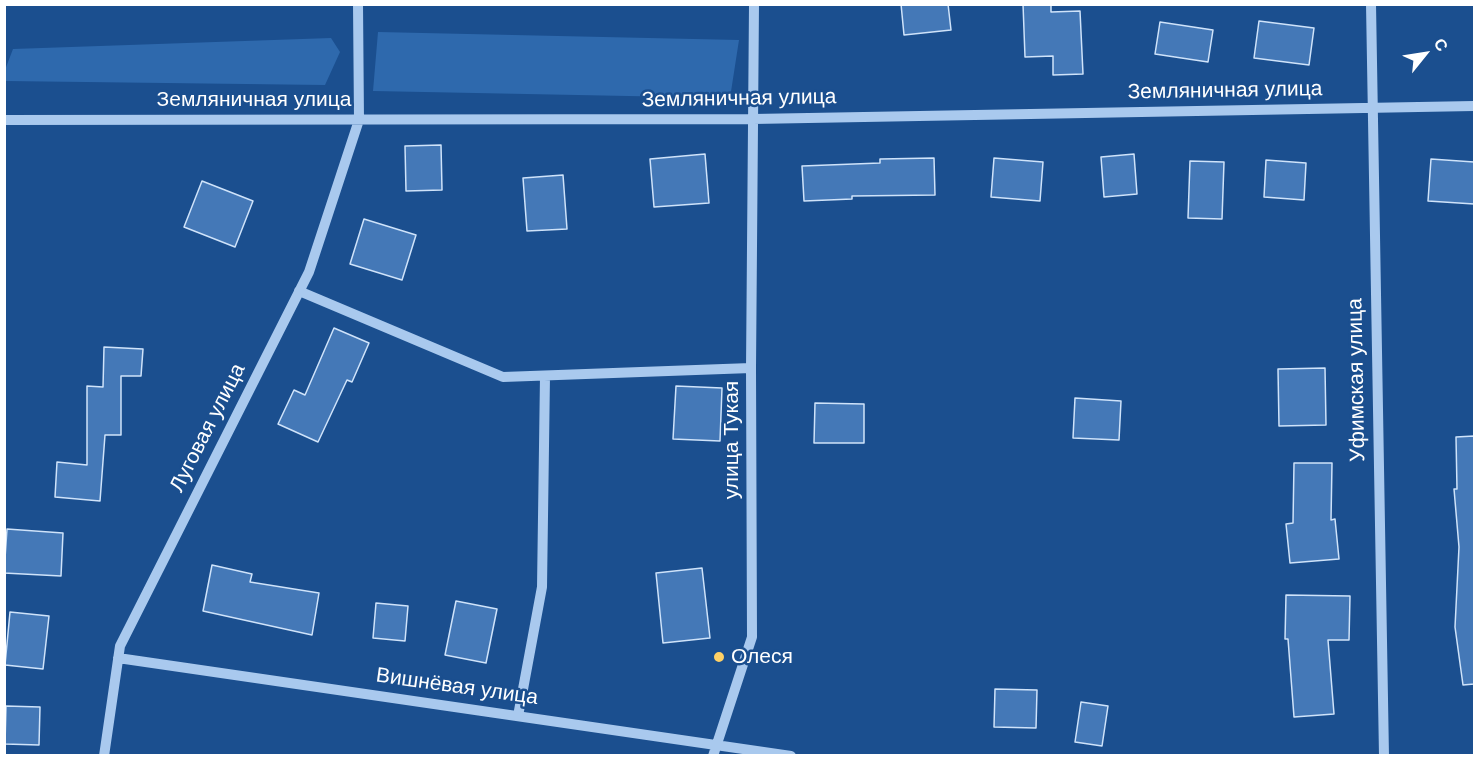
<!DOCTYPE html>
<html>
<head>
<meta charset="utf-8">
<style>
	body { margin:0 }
	#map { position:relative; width:1479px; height:760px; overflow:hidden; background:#1b4f8f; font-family:Helvetica,sans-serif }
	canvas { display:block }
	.frame { position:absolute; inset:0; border:6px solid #fff; pointer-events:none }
	.north { position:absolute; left:1395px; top:24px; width:60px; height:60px; -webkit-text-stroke:4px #1b4f8f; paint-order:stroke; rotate:60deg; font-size:16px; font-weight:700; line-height:24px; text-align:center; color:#fff }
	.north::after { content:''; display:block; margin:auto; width:21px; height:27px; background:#fff; clip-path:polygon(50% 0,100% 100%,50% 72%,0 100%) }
</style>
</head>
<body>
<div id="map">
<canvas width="1479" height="760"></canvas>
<div class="frame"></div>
<div class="north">С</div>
</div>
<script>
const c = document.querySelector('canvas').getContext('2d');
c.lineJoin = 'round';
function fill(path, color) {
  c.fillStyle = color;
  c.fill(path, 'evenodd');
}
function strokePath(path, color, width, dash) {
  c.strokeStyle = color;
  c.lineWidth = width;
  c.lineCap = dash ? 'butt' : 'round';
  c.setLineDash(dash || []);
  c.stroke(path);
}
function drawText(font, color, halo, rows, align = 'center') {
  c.font = font + ' Helvetica,sans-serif';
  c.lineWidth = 5;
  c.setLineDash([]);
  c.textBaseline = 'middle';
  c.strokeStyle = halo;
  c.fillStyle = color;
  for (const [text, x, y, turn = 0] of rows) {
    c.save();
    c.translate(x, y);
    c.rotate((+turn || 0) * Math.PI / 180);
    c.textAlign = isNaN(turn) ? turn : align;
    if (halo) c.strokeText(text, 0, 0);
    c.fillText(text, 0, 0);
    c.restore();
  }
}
fill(new Path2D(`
	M 378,32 L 739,40 L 730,98 L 373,91 Z
	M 331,38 L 340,52 L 325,85 L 5,81 L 5,70 L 13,49 Z`), '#2e69ad');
const building = new Path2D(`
	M 901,4 L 948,4 L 951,30 L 904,35 Z
	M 1023,4 L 1051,4 L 1051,12 L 1080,11 L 1083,74 L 1053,75 L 1053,56 L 1025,57 Z
	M 1259,21 L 1314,28 L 1309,65 L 1254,58 Z
	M 1160,22 L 1213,30 L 1208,62 L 1155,54 Z
	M 441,145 L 442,190 L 406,191 L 405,146 Z
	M 705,154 L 709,203 L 654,207 L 650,159 Z
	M 1134,154 L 1137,194 L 1104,197 L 1101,157 Z
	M 934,158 L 935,195 L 852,196 L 852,199 L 804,201 L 802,166 L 880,163 L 880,159 Z
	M 994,158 L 1043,162 L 1040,201 L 991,197 Z
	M 1431,159 L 1474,162 L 1474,204 L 1428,201 Z
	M 1266,160 L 1306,163 L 1304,200 L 1264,197 Z
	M 1190,161 L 1224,162 L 1222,219 L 1188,218 Z
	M 563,175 L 567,229 L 527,231 L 523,178 Z
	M 202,181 L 253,201 L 235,247 L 184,227 Z
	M 364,219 L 416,235 L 402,280 L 350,264 Z
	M 334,328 L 369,343 L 352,382 L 347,380 L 318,442 L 278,424 L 294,390 L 305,395 Z
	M 104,347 L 143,349 L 141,376 L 121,376 L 121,435 L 105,435 L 100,501 L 55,497 L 57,462 L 87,465 L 87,386 L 103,387 Z
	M 1325,368 L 1326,425 L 1279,426 L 1278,369 Z
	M 676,386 L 722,388 L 720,441 L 673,439 Z
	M 1075,398 L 1121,401 L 1119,440 L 1073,438 Z
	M 815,403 L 864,404 L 864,443 L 814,443 Z
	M 1474,436 L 1474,684 L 1463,685 L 1455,627 L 1459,547 L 1454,489 L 1457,489 L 1456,437 Z
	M 1294,463 L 1332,463 L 1331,520 L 1335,519 L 1339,559 L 1290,563 L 1286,524 L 1293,523 Z
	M 7,529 L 63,533 L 61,576 L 4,573 Z
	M 212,565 L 252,574 L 250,582 L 319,593 L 312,635 L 203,611 Z
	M 702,568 L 710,638 L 663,643 L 656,573 Z
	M 1286,595 L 1350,596 L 1349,640 L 1328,640 L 1334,714 L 1294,717 L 1288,639 L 1285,639 Z
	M 456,601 L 497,609 L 486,663 L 445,655 Z
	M 376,603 L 408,606 L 405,641 L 373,638 Z
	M 10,612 L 49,616 L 43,669 L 5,665 Z
	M 995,689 L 1037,690 L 1036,728 L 994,727 Z
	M 1081,702 L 1108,706 L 1102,746 L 1075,742 Z
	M 6,706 L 40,707 L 39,745 L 5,744 Z`);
fill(building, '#4478b7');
strokePath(building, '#cfe3fa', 1.5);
strokePath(new Path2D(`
	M 1371,4 L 1384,756
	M 4,120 L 753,119 L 1474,106
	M 299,291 L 503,377 L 751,368
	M 118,658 L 791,756
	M 518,716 L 542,587 L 545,376
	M 104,756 L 120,646 L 309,272 L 359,120 L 358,4
	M 713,756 L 752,637 L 751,368 L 754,4`), '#a9c9ee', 10);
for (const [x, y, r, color] of [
	[719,657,6,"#ffd166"]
]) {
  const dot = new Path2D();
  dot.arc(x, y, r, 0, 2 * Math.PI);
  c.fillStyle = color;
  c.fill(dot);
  strokePath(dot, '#1b4f8f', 2);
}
drawText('21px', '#fff', '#1b4f8f', [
	["Земляничная улица",1225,91,-1],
	["Земляничная улица",739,99,-1],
	["Земляничная улица",254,100],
	["Уфимская улица",1357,380,-91],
	["Луговая улица",208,428,-63],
	["улица Тукая",732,440,-90],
	["Вишнёвая улица",457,687,8]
]);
drawText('21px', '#fff', '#1b4f8f', [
	["Олеся",731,657]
], 'left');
</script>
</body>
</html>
